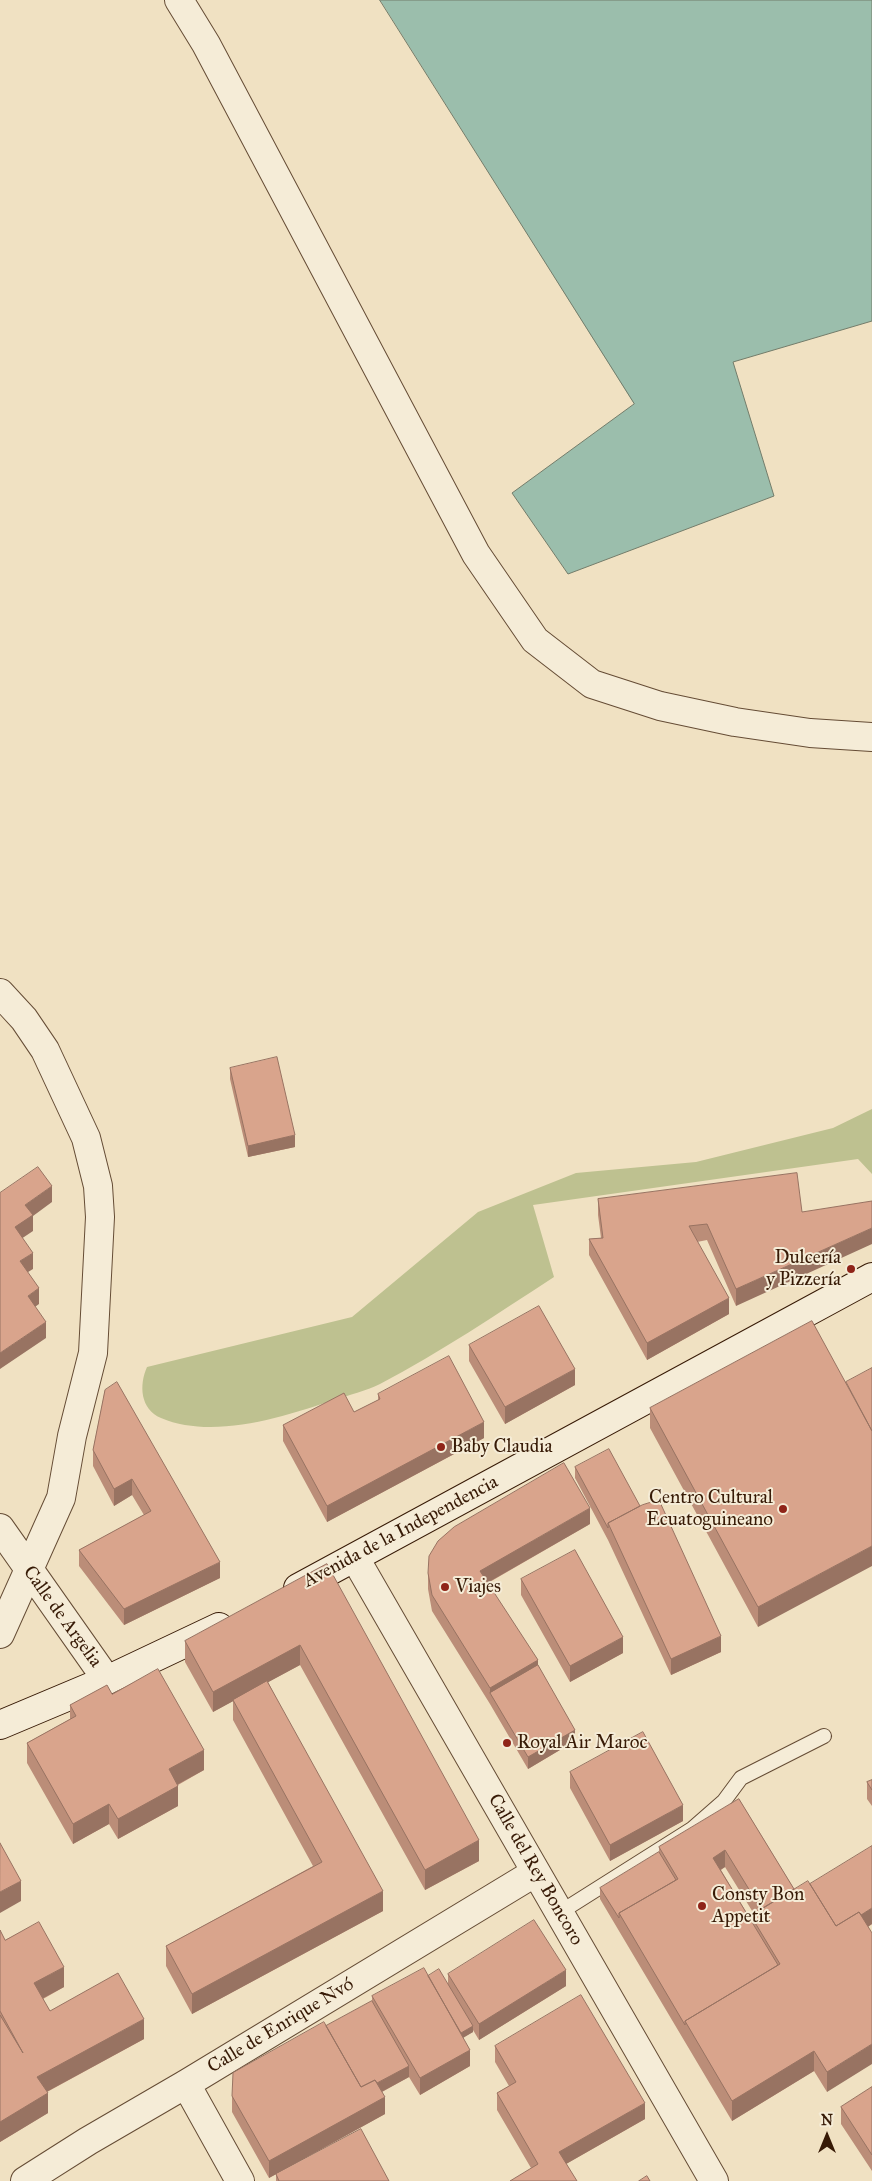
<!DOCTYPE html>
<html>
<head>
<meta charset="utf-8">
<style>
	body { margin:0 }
	#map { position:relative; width:872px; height:2181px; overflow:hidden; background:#f0e1c2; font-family:"IM FELL Great Primer",serif }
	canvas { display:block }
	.north { position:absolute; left:802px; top:2111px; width:50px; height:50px; -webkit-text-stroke:4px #f5ecd7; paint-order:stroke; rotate:0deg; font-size:14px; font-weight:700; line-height:20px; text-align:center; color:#371a06 }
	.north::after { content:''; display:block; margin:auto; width:18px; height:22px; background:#371a06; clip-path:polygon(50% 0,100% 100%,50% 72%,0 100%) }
</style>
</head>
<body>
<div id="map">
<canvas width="872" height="2181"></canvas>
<div class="north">N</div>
</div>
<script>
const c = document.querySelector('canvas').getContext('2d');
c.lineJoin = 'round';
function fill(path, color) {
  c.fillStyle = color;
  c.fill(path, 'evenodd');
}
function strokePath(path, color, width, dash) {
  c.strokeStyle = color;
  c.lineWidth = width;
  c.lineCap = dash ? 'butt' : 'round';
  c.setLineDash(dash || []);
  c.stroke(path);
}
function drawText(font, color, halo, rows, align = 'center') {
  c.font = font + ' "IM FELL Great Primer",serif';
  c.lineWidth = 4;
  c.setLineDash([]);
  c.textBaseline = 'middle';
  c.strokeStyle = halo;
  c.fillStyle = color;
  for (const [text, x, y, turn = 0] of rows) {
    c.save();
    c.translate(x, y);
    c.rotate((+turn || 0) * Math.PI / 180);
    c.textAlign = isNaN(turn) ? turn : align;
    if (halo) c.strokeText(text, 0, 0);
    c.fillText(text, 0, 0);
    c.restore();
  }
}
fill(new Path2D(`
	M 872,1109 L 872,1174 L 858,1159 L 533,1205 L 554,1277 C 497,1314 441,1352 380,1384 C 366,1391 349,1395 334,1400 C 283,1417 213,1440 161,1418 C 140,1409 139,1385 147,1367 L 352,1317 L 478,1212 L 576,1173 L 696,1162 L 833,1128 Z`), '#bec190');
const water = new Path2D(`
	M 380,0 L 872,0 L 872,321 L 733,362 L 774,496 L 568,574 L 512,493 L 634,404 Z`);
fill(water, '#9bbeac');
strokePath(water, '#737c6a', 1);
const service = new Path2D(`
	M 559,1913 L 692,1829 L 724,1801 L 741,1778 L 824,1736`);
const minor = new Path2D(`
	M 179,0 L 206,44 L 476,554 L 535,640 L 592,684 L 660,706 L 735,722 L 810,733 L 872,737
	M 0,993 L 24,1019 L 45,1050 L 86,1138 L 98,1186 L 100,1217 L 93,1353 L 72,1436 L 61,1498 L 0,1634
	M 0,1528 L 107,1680
	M 355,1558 L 714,2181
	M 186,2084 L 240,2181
	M 25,2181 L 88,2141 L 186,2084 L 536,1872`);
const secondary = new Path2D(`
	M 298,1588 L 872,1277
	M 0,1725 L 107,1680 L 219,1627`);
strokePath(service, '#654c35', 16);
strokePath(minor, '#654c35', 30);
strokePath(secondary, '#371a06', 30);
strokePath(service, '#f5ecd7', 14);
strokePath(minor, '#f5ecd7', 28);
strokePath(secondary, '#f5ecd7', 28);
fill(new Path2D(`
	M 230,1068 L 295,1147 L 248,1157 L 230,1079 Z
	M 797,1173 L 736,1306 L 707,1240 L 697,1242 L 729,1314 L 647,1360 L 589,1255 L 589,1239 L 601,1238 L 598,1215 L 598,1199 Z
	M 812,1321 L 758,1627 L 650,1428 L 650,1408 Z
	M 469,1345 L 575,1385 L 505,1424 L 469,1361 Z
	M 105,1390 L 220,1578 L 124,1625 L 79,1566 L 79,1550 L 144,1515 L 132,1495 L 114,1506 L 93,1466 L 93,1450 Z
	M 378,1394 L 484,1438 L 327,1522 L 283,1441 L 283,1425 L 354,1412 L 378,1400 Z
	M 575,1467 L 640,1506 L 721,1652 L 671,1675 L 608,1540 L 575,1478 Z
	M 590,1524 L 488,1583 L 538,1665 L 575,1741 L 528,1769 L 490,1704 L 432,1611 L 428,1589 L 428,1573 Z
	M 327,1564 L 479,1861 L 425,1890 L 300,1665 L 268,1682 L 383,1911 L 192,2014 L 166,1966 L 166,1946 L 313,1866 L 233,1720 L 233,1701 L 213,1712 L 185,1662 L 185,1641 Z
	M 521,1579 L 623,1653 L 570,1682 L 521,1595 Z
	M 112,1694 L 204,1770 L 178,1785 L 178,1806 L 118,1839 L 109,1824 L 73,1844 L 27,1763 L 27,1743 L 70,1719 L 70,1705 Z
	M 570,1772 L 683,1821 L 610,1861 L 570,1788 Z
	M 872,1780 L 872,1806 L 867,1799 L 867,1782 Z
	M 739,1799 L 794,1889 L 810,1884 L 872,1924 L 868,1927 L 827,2092 L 814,2071 L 732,2121 L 600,1899 L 600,1888 L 659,1852 L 659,1847 ZM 725,1867 L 754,1914 L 751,1916 L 751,1920 L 721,1870 Z
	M 0,1930 L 5,1940 L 64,1987 L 43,1999 L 50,2011 L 144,2039 L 47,2092 L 48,2113 L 0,2142 Z
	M 448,1974 L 566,1986 L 479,2040 L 473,2030 L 473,2032 L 463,2037 L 470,2066 L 420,2095 L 409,2077 L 382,2092 L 385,2114 L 269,2178 L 232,2112 L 232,2096 L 326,2026 L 372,2001 L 372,1996 L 428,1976 L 448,1984 Z
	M 495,2046 L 645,2119 L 566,2164 L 531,2168 L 497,2110 L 497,2093 L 509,2086 L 495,2062 Z
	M 872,2087 L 872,2171 L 841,2124 L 841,2107 Z
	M 276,2174 L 389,2181 L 276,2181 Z`), '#bb8d78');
fill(new Path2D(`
	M 295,1135 L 295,1147 L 248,1157 L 248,1146 Z
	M 52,1186 L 52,1202 L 33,1216 L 33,1231 L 15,1243 L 15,1227 L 25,1205 Z
	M 872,1228 L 872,1244 L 736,1306 L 736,1289 Z
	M 33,1253 L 33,1269 L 20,1277 L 20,1261 Z
	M 39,1288 L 39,1304 L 28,1312 L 28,1296 Z
	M 729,1298 L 729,1314 L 647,1360 L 647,1343 Z
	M 46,1322 L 46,1338 L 0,1369 L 0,1353 Z
	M 575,1369 L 575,1385 L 505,1424 L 505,1407 Z
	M 484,1422 L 484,1438 L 327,1522 L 327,1506 Z
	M 132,1479 L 132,1495 L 114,1506 L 114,1489 Z
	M 590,1508 L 590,1524 L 480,1587 L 480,1571 Z
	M 872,1546 L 872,1566 L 758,1627 L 758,1607 Z
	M 220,1562 L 220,1578 L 124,1625 L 124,1609 Z
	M 721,1636 L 721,1652 L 671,1675 L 671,1659 Z
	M 623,1637 L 623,1653 L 570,1682 L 570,1666 Z
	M 300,1645 L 300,1665 L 213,1712 L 213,1692 Z
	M 538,1660 L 538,1677 L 490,1693 L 490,1688 Z
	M 575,1730 L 575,1741 L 528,1769 L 528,1757 Z
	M 204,1750 L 204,1770 L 169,1789 L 169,1769 Z
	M 178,1786 L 178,1806 L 118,1839 L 118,1819 Z
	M 109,1804 L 109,1824 L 73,1844 L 73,1824 Z
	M 683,1805 L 683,1821 L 610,1861 L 610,1845 Z
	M 479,1840 L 479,1861 L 425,1890 L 425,1870 Z
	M 725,1850 L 725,1867 L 713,1874 L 713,1858 Z
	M 21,1881 L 21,1901 L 0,1913 L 0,1892 Z
	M 383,1891 L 383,1911 L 192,2014 L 192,1994 Z
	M 872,1908 L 872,1924 L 836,1946 L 836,1930 Z
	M 64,1967 L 64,1987 L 34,2003 L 34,1983 Z
	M 566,1970 L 566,1986 L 479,2040 L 479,2024 Z
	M 144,2019 L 144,2039 L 37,2097 L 37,2077 Z
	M 473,2026 L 473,2032 L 458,2041 L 458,2035 Z
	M 872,2044 L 872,2064 L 827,2092 L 827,2072 Z
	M 470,2050 L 470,2066 L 420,2095 L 420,2078 Z
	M 814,2051 L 814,2071 L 732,2121 L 732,2101 Z
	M 409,2066 L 409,2077 L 361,2103 L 361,2092 Z
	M 48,2093 L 48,2113 L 0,2142 L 0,2122 Z
	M 385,2097 L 385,2114 L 269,2178 L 269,2161 Z
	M 645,2103 L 645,2119 L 559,2168 L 559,2152 Z`), '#987362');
const building = new Path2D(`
	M 277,1057 L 295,1135 L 248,1146 L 230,1068 Z
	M 38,1167 L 52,1186 L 25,1205 L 33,1215 L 15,1227 L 33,1253 L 20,1261 L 39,1288 L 28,1296 L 46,1322 L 0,1353 L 0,1193 Z
	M 797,1173 L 802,1212 L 872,1201 L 872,1228 L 736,1289 L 707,1224 L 689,1226 L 729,1298 L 647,1343 L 589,1239 L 603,1238 L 598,1199 Z
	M 539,1306 L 575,1369 L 505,1407 L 469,1345 Z
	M 812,1321 L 872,1431 L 872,1546 L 758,1607 L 650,1408 Z
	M 449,1356 L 484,1422 L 327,1506 L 283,1425 L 344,1393 L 354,1412 L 380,1399 L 378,1394 Z
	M 872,1368 L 872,1431 L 846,1382 Z
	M 117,1382 L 220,1562 L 124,1609 L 79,1550 L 151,1511 L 132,1479 L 114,1489 L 93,1450 L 105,1390 Z
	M 609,1449 L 640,1506 L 608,1523 L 608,1528 L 575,1467 Z
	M 564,1463 L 590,1508 L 480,1571 L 538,1660 L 490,1688 L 432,1595 L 428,1573 L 429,1556 L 438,1541 L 454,1527 Z
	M 659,1500 L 721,1636 L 671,1659 L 608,1523 L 642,1505 Z
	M 575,1550 L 623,1637 L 570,1666 L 521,1579 Z
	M 327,1564 L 479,1840 L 425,1870 L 300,1645 L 213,1692 L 185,1641 Z
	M 538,1665 L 575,1730 L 528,1757 L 490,1693 Z
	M 158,1669 L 204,1750 L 169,1769 L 178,1786 L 118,1819 L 109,1804 L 73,1824 L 27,1743 L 76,1716 L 70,1705 L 107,1685 L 112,1694 Z
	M 267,1681 L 383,1891 L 192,1994 L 166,1946 L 322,1862 L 233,1700 Z
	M 643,1732 L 683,1805 L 610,1845 L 570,1772 Z
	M 872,1780 L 872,1790 L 867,1782 Z
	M 739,1799 L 794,1889 L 761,1909 L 725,1850 L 713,1858 L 778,1965 L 685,2021 L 685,2025 L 619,1913 L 678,1879 L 659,1847 Z
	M 0,1843 L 21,1881 L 0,1892 Z
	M 872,1846 L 872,1908 L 861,1915 L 859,1912 L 836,1926 L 810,1884 Z
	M 659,1852 L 676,1880 L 619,1913 L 619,1918 L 600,1888 Z
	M 808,1881 L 836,1926 L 859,1912 L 872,1933 L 872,2044 L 827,2072 L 814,2051 L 732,2101 L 685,2021 L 780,1964 L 751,1916 Z
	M 534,1920 L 566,1970 L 479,2024 L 448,1974 Z
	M 39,1922 L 64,1967 L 34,1983 L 50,2011 L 118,1973 L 144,2019 L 37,2077 L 48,2093 L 0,2122 L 0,2015 L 23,2053 L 0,2011 L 0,1930 L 5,1940 Z
	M 424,1968 L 470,2050 L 420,2078 L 372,1996 Z
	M 439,1969 L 473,2026 L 461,2033 L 428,1976 Z
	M 581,1995 L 645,2103 L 559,2152 L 577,2181 L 510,2181 L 538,2164 L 497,2093 L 516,2082 L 495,2046 Z
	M 372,2001 L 409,2066 L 377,2083 L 375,2080 L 361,2087 L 326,2026 Z
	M 324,2022 L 361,2087 L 375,2080 L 385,2097 L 269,2161 L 232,2096 L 233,2073 Z
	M 872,2087 L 872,2155 L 841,2107 Z
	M 361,2129 L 389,2181 L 279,2181 L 276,2174 Z
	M 647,2176 L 650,2181 L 639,2181 Z`);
fill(building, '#d9a48c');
strokePath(building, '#987362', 1);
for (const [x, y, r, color] of [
	[851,1269,5,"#8f2418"],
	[441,1447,5,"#8f2418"],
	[783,1509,5,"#8f2418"],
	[445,1587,5,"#8f2418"],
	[507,1743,5,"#8f2418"],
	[702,1906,5,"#8f2418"]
]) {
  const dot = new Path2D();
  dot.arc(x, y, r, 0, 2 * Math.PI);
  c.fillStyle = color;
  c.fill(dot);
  strokePath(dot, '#f5ecd7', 2);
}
drawText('19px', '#371a06', '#f5ecd7', [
	["Dulcería",841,1258,"right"],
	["y Pizzería",841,1280,"right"],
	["Baby Claudia",451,1447],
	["Centro Cultural",773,1498,"right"],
	["Ecuatoguineano",773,1520,"right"],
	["Viajes",455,1587],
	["Royal Air Maroc",517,1743],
	["Consty Bon",712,1895],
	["Appetit",712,1917]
], 'left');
drawText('19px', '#371a06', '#f5ecd7', [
	["Avenida de la Independencia",401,1532,-28],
	["Calle de Argelia",62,1617,54],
	["Calle del Rey Boncoro",535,1870,60],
	["Calle de Enrique Nvó",281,2026,-31]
]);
</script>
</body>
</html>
